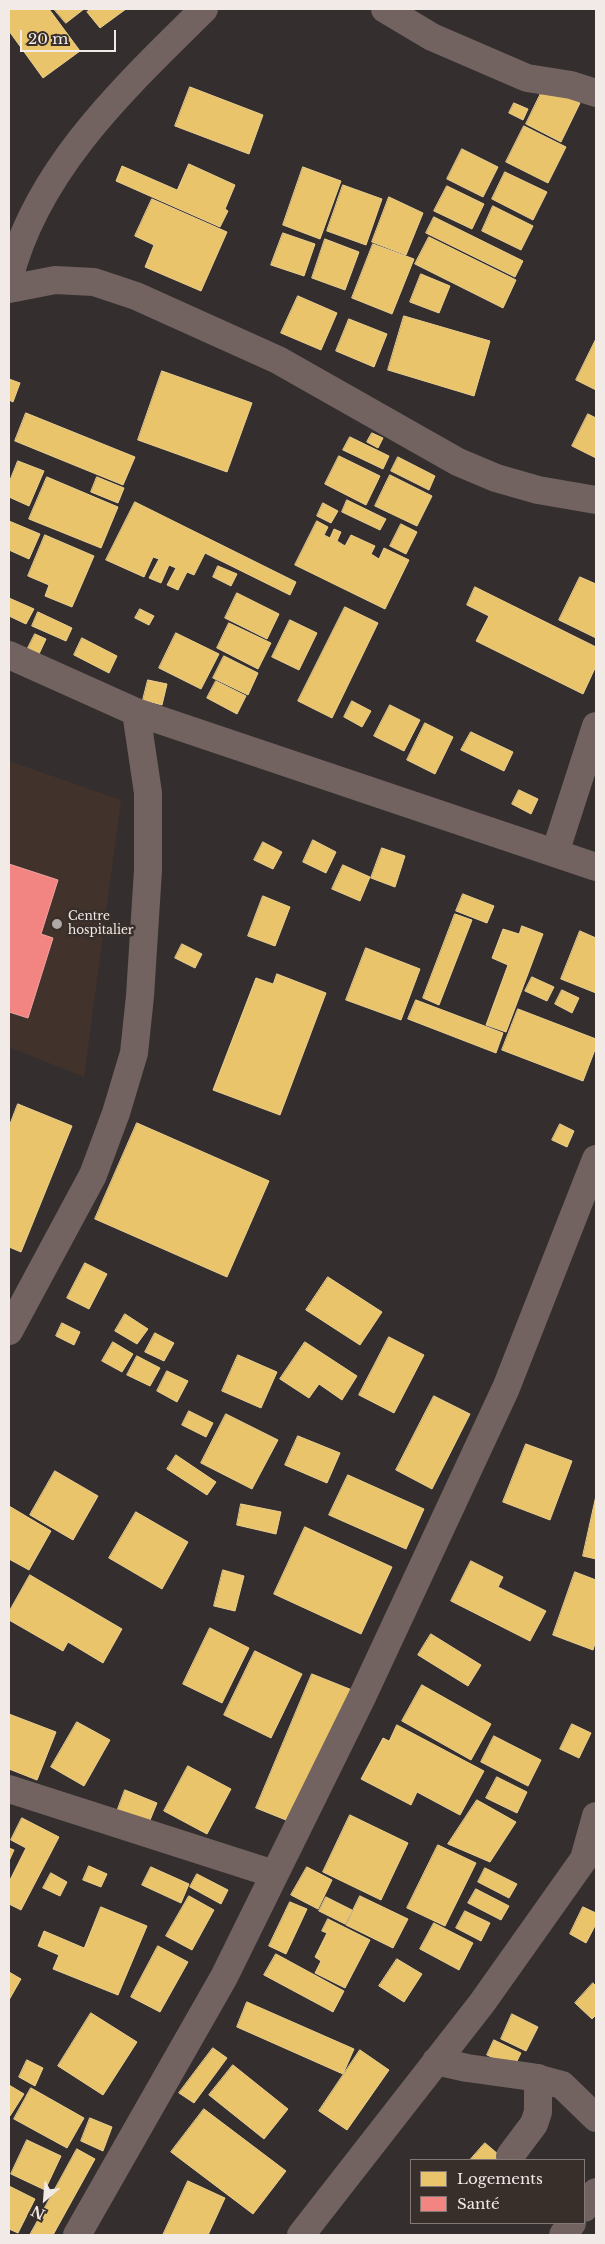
<!DOCTYPE html>
<html>
<head>
<meta charset="utf-8">
<style>
	body { margin:0 }
	#map { position:relative; width:605px; height:2244px; overflow:hidden; background:#342f2e; font-family:"Libre Baskerville",serif }
	canvas { display:block }
	.frame { position:absolute; inset:0; border:10px solid #f1eae7; pointer-events:none }
	.legend { position:absolute; left:410px; top:2159px; width:175px; height:65px; box-sizing:border-box; background:#382e2a; border:1px solid #827976; margin:0; padding:6px 9px; list-style:none; font-size:15px; color:#f1eae7 }
	.legend li { display:flex; align-items:center; gap:10px; height:25px }
	.legend b { width:25px; border:1px solid #827976 }
	.north { position:absolute; left:20px; top:2174px; width:50px; height:50px; -webkit-text-stroke:4px #382e2a; paint-order:stroke; rotate:207deg; font-size:14px; font-weight:700; line-height:20px; text-align:center; color:#f1eae7 }
	.north::after { content:''; display:block; margin:auto; width:18px; height:22px; background:#f1eae7; clip-path:polygon(50% 0,100% 100%,50% 72%,0 100%) }
	.scale { position:absolute; left:20px; top:30px; width:96px; height:22px; box-sizing:border-box; border:2px solid #f1eae7; border-top:0; padding-left:6px; font-size:15px; line-height:18px; white-space:nowrap; color:#f1eae7; -webkit-text-stroke:4px #382e2a; paint-order:stroke }
</style>
</head>
<body>
<div id="map">
<canvas width="605" height="2244"></canvas>
<div class="frame"></div>
<ul class="legend">
<li><b style="height:14px;background:#e9c46a"></b>Logements</li>
<li><b style="height:14px;background:#f28482"></b>Santé</li>
</ul>
<div class="north">N</div>
<div class="scale">20 m</div>
</div>
<script>
const c = document.querySelector('canvas').getContext('2d');
c.lineJoin = 'round';
function fill(path, color) {
  c.fillStyle = color;
  c.fill(path, 'evenodd');
}
function strokePath(path, color, width, dash) {
  c.strokeStyle = color;
  c.lineWidth = width;
  c.lineCap = dash ? 'butt' : 'round';
  c.setLineDash(dash || []);
  c.stroke(path);
}
function drawText(font, color, halo, rows, align = 'center') {
  c.font = font + ' "Libre Baskerville",serif';
  c.lineWidth = 5;
  c.setLineDash([]);
  c.textBaseline = 'middle';
  c.strokeStyle = halo;
  c.fillStyle = color;
  for (const [text, x, y, turn = 0] of rows) {
    c.save();
    c.translate(x, y);
    c.rotate((+turn || 0) * Math.PI / 180);
    c.textAlign = isNaN(turn) ? turn : align;
    if (halo) c.strokeText(text, 0, 0);
    c.fillText(text, 0, 0);
    c.restore();
  }
}
fill(new Path2D(`
	M 9,761 L 121,800 L 84,1077 L 9,1047 Z`), '#41322c');
const homes = new Path2D(`
	M 9,9 L 49,9 L 80,51 L 43,78 L 9,31 Z
	M 54,9 L 84,9 L 66,23 Z
	M 91,9 L 126,9 L 100,28 L 87,12 Z
	M 545,85 L 580,103 L 561,142 L 526,124 Z
	M 190,87 L 263,115 L 249,154 L 175,126 Z
	M 514,103 L 528,109 L 523,120 L 509,113 Z
	M 524,126 L 566,147 L 548,183 L 506,162 Z
	M 462,149 L 498,167 L 483,197 L 447,179 Z
	M 189,164 L 235,185 L 225,209 L 228,211 L 220,227 L 116,181 L 122,166 L 177,190 Z
	M 303,167 L 341,181 L 320,239 L 283,225 Z
	M 505,172 L 547,192 L 533,220 L 492,199 Z
	M 343,185 L 382,199 L 366,245 L 327,231 Z
	M 447,186 L 484,204 L 472,229 L 434,211 Z
	M 389,197 L 423,213 L 406,255 L 372,242 Z
	M 152,199 L 227,232 L 201,291 L 145,267 L 154,245 L 135,236 Z
	M 493,206 L 533,226 L 521,250 L 482,231 Z
	M 434,217 L 523,261 L 515,277 L 426,233 Z
	M 283,233 L 315,244 L 304,276 L 271,265 Z
	M 429,237 L 516,280 L 503,308 L 415,264 Z
	M 325,239 L 359,252 L 345,290 L 312,278 Z
	M 373,244 L 414,259 L 392,314 L 352,298 Z
	M 421,274 L 450,286 L 439,313 L 410,302 Z
	M 298,296 L 337,313 L 321,350 L 281,333 Z
	M 404,316 L 490,341 L 474,396 L 388,370 Z
	M 349,319 L 387,334 L 374,367 L 336,351 Z
	M 596,339 L 596,390 L 576,380 Z
	M 162,371 L 252,403 L 227,472 L 138,440 Z
	M 9,379 L 20,383 L 13,402 L 9,400 Z
	M 26,413 L 135,457 L 123,485 L 15,441 Z
	M 588,414 L 596,418 L 596,458 L 572,446 Z
	M 372,433 L 383,438 L 378,448 L 367,442 Z
	M 350,437 L 389,456 L 383,469 L 343,450 Z
	M 339,456 L 380,476 L 366,505 L 325,484 Z
	M 398,457 L 435,476 L 429,490 L 391,471 Z
	M 18,461 L 44,471 L 29,506 L 9,497 L 9,483 Z
	M 390,475 L 432,496 L 417,526 L 375,506 Z
	M 47,477 L 118,507 L 101,548 L 29,519 Z
	M 97,477 L 124,488 L 118,503 L 91,492 Z
	M 347,500 L 386,519 L 380,530 L 342,512 Z
	M 135,502 L 296,582 L 290,595 L 205,553 L 194,575 L 187,572 L 178,590 L 167,585 L 176,568 L 169,565 L 161,583 L 149,578 L 159,559 L 153,557 L 144,577 L 106,560 Z
	M 323,503 L 338,511 L 331,523 L 317,516 Z
	M 9,521 L 40,534 L 29,559 L 9,550 Z
	M 317,521 L 328,527 L 324,535 L 330,538 L 334,529 L 341,532 L 337,541 L 345,546 L 351,535 L 375,546 L 371,554 L 379,559 L 384,548 L 409,560 L 385,609 L 295,565 Z
	M 401,524 L 417,532 L 406,554 L 390,546 Z
	M 45,535 L 94,556 L 72,607 L 45,596 L 49,585 L 28,576 Z
	M 218,566 L 237,574 L 231,586 L 213,577 Z
	M 580,577 L 596,584 L 596,638 L 559,620 Z
	M 475,587 L 596,647 L 596,666 L 583,694 L 476,641 L 489,616 L 467,605 Z
	M 237,593 L 279,614 L 267,639 L 225,618 Z
	M 9,598 L 34,609 L 26,624 L 9,616 Z
	M 345,607 L 378,623 L 332,718 L 298,701 Z
	M 140,609 L 154,616 L 149,625 L 135,618 Z
	M 38,612 L 72,628 L 66,641 L 32,626 Z
	M 290,620 L 317,633 L 299,670 L 272,657 Z
	M 229,623 L 271,643 L 258,669 L 217,648 Z
	M 176,633 L 219,654 L 201,689 L 159,668 Z
	M 35,634 L 46,639 L 39,654 L 28,648 Z
	M 82,638 L 117,656 L 109,673 L 74,655 Z
	M 224,656 L 258,673 L 248,695 L 213,678 Z
	M 148,680 L 167,684 L 162,705 L 143,700 Z
	M 216,681 L 246,696 L 237,714 L 207,698 Z
	M 352,701 L 371,711 L 362,727 L 344,717 Z
	M 390,705 L 420,720 L 404,751 L 374,736 Z
	M 425,723 L 453,737 L 435,774 L 407,760 Z
	M 471,732 L 513,752 L 504,771 L 461,750 Z
	M 519,790 L 538,799 L 531,814 L 512,804 Z
	M 313,840 L 336,852 L 326,873 L 303,862 Z
	M 263,842 L 282,852 L 273,869 L 254,860 Z
	M 382,848 L 405,856 L 395,887 L 371,878 Z
	M 343,865 L 370,877 L 360,901 L 332,889 Z
	M 463,894 L 494,906 L 487,923 L 456,911 Z
	M 263,896 L 290,907 L 275,946 L 248,936 Z
	M 455,914 L 472,920 L 439,1005 L 423,998 Z
	M 522,926 L 543,934 L 506,1032 L 486,1025 L 508,965 L 492,958 L 503,929 L 519,934 Z
	M 580,931 L 596,938 L 596,993 L 561,979 Z
	M 182,944 L 202,954 L 195,968 L 175,958 Z
	M 366,948 L 420,969 L 401,1020 L 346,1000 Z
	M 277,974 L 326,993 L 280,1115 L 213,1090 L 256,978 L 273,984 Z
	M 532,977 L 554,987 L 547,1001 L 525,991 Z
	M 562,990 L 579,998 L 572,1013 L 555,1004 Z
	M 416,1000 L 503,1033 L 496,1053 L 408,1019 Z
	M 518,1009 L 596,1039 L 596,1047 L 583,1081 L 502,1050 Z
	M 18,1104 L 72,1126 L 21,1252 L 9,1247 L 9,1127 Z
	M 137,1123 L 269,1181 L 227,1277 L 95,1219 Z
	M 560,1124 L 574,1131 L 567,1147 L 552,1140 Z
	M 85,1263 L 107,1274 L 89,1309 L 67,1298 Z
	M 328,1277 L 382,1312 L 360,1345 L 306,1310 Z
	M 125,1314 L 148,1329 L 137,1344 L 115,1331 Z
	M 62,1323 L 80,1332 L 74,1345 L 56,1336 Z
	M 155,1333 L 174,1343 L 164,1361 L 145,1352 Z
	M 389,1337 L 424,1355 L 394,1413 L 359,1395 Z
	M 113,1342 L 133,1354 L 122,1372 L 102,1361 Z
	M 305,1342 L 357,1376 L 342,1400 L 319,1384 L 309,1398 L 280,1379 Z
	M 238,1355 L 277,1372 L 261,1408 L 222,1391 Z
	M 137,1356 L 160,1368 L 150,1386 L 127,1375 Z
	M 167,1371 L 188,1381 L 177,1402 L 157,1391 Z
	M 434,1396 L 470,1414 L 432,1489 L 396,1470 Z
	M 189,1411 L 213,1423 L 206,1437 L 182,1425 Z
	M 226,1414 L 278,1440 L 252,1489 L 201,1463 Z
	M 298,1436 L 340,1453 L 327,1483 L 285,1465 Z
	M 526,1444 L 572,1461 L 550,1520 L 503,1502 Z
	M 176,1455 L 216,1482 L 207,1495 L 167,1469 Z
	M 55,1471 L 98,1496 L 73,1540 L 30,1515 Z
	M 348,1475 L 424,1509 L 406,1549 L 329,1515 Z
	M 596,1496 L 596,1559 L 583,1556 Z
	M 241,1504 L 281,1512 L 276,1534 L 237,1525 Z
	M 9,1506 L 51,1531 L 29,1570 L 9,1559 Z
	M 136,1512 L 188,1542 L 162,1589 L 109,1558 Z
	M 305,1527 L 392,1567 L 361,1634 L 274,1594 Z
	M 471,1561 L 503,1577 L 498,1587 L 546,1611 L 530,1641 L 451,1601 Z
	M 223,1570 L 244,1576 L 235,1611 L 214,1606 Z
	M 575,1572 L 596,1580 L 596,1640 L 593,1650 L 553,1635 Z
	M 30,1575 L 122,1629 L 103,1663 L 68,1642 L 63,1651 L 9,1620 L 9,1612 Z
	M 210,1628 L 249,1648 L 222,1703 L 183,1684 Z
	M 431,1634 L 481,1665 L 468,1686 L 418,1655 Z
	M 255,1651 L 302,1674 L 271,1738 L 224,1715 Z
	M 312,1674 L 352,1690 L 296,1824 L 256,1808 Z
	M 422,1685 L 491,1724 L 471,1760 L 402,1721 Z
	M 9,1714 L 56,1732 L 37,1780 L 9,1769 Z
	M 77,1722 L 110,1740 L 84,1786 L 51,1767 Z
	M 572,1724 L 591,1733 L 579,1758 L 560,1749 Z
	M 397,1725 L 484,1771 L 460,1815 L 417,1792 L 411,1805 L 361,1779 L 383,1738 L 389,1741 Z
	M 494,1736 L 541,1760 L 528,1786 L 481,1762 Z
	M 188,1766 L 231,1789 L 207,1834 L 164,1811 Z
	M 497,1777 L 527,1792 L 517,1813 L 486,1798 Z
	M 125,1790 L 157,1803 L 146,1830 L 115,1817 Z
	M 477,1800 L 516,1822 L 490,1862 L 448,1844 Z
	M 350,1815 L 408,1843 L 381,1900 L 323,1872 Z
	M 22,1818 L 59,1837 L 21,1910 L 9,1904 L 9,1882 L 26,1848 L 11,1840 Z
	M 438,1845 L 476,1863 L 445,1926 L 407,1908 Z
	M 9,1848 L 14,1850 L 9,1861 Z
	M 89,1866 L 107,1874 L 101,1887 L 83,1880 Z
	M 151,1867 L 189,1884 L 181,1903 L 142,1885 Z
	M 307,1867 L 332,1880 L 318,1909 L 291,1895 Z
	M 485,1868 L 517,1884 L 509,1898 L 478,1882 Z
	M 51,1873 L 67,1882 L 60,1896 L 43,1888 Z
	M 197,1874 L 228,1890 L 221,1904 L 190,1887 Z
	M 476,1889 L 509,1906 L 501,1920 L 468,1903 Z
	M 189,1896 L 214,1910 L 192,1950 L 166,1936 Z
	M 360,1896 L 408,1919 L 393,1948 L 346,1925 Z
	M 326,1897 L 352,1910 L 345,1924 L 319,1911 Z
	M 290,1902 L 307,1909 L 286,1954 L 269,1946 Z
	M 101,1907 L 147,1926 L 118,1995 L 53,1969 L 59,1955 L 38,1946 L 44,1931 L 84,1948 Z
	M 583,1907 L 596,1913 L 596,1924 L 586,1943 L 570,1934 Z
	M 465,1911 L 490,1923 L 481,1941 L 456,1928 Z
	M 328,1919 L 370,1940 L 345,1988 L 315,1973 L 321,1961 L 315,1957 L 327,1933 L 322,1931 Z
	M 434,1923 L 473,1943 L 459,1970 L 420,1949 Z
	M 158,1946 L 188,1962 L 160,2012 L 131,1997 Z
	M 276,1954 L 344,1991 L 333,2012 L 264,1975 Z
	M 397,1959 L 422,1974 L 404,2002 L 379,1986 Z
	M 9,1972 L 21,1979 L 9,2000 Z
	M 593,1983 L 596,1986 L 596,2015 L 592,2019 L 575,2003 Z
	M 247,2002 L 354,2049 L 343,2074 L 237,2027 Z
	M 91,2013 L 137,2042 L 103,2095 L 58,2066 Z
	M 512,2014 L 538,2027 L 526,2051 L 501,2039 Z
	M 494,2040 L 521,2053 L 514,2067 L 487,2055 Z
	M 213,2048 L 227,2058 L 194,2103 L 179,2093 Z
	M 360,2050 L 389,2070 L 347,2130 L 319,2111 Z
	M 27,2060 L 43,2068 L 35,2086 L 19,2077 Z
	M 233,2065 L 288,2109 L 264,2139 L 209,2095 Z
	M 9,2085 L 24,2094 L 10,2116 L 9,2115 Z
	M 31,2088 L 84,2118 L 67,2148 L 14,2119 Z
	M 204,2109 L 286,2171 L 253,2214 L 171,2152 Z
	M 90,2118 L 112,2127 L 103,2151 L 81,2141 Z
	M 27,2140 L 61,2156 L 45,2190 L 11,2174 Z
	M 485,2143 L 505,2160 L 470,2160 Z
	M 77,2149 L 95,2159 L 53,2235 L 30,2235 Z
	M 188,2181 L 225,2198 L 208,2235 L 163,2235 Z
	M 9,2186 L 35,2199 L 18,2233 L 9,2229 Z`);
fill(homes, '#e9c46a');
strokePath(homes, '#ebcf90', 1);
const health = new Path2D(`
	M 9,864 L 58,880 L 41,934 L 53,938 L 28,1018 L 9,1012 Z`);
fill(health, '#f28482');
strokePath(health, '#f2a3a0', 1);
strokePath(new Path2D(`
	M 385,9 L 432,37 L 527,78 L 571,85 L 596,93
	M 9,279 C 37,168 125,87 204,9
	M 9,289 L 55,280 L 94,282 L 136,296 L 278,360 L 458,462 L 496,478 L 538,490 L 596,500
	M 9,655 L 136,712 L 596,867
	M 555,853 L 596,726
	M 9,1331 L 93,1175 L 116,1113 L 134,1053 L 140,996 L 148,870 L 148,793 L 136,712
	M 9,1789 L 274,1874
	M 436,2061 L 467,2068 L 532,2077 L 562,2085 L 596,2118
	M 510,2156 L 534,2124 L 538,2112 L 538,2078
	M 584,2208 L 596,2192
	M 77,2235 L 224,1977 L 362,1697 L 506,1388 L 596,1159
	M 301,2235 L 482,2003 L 584,1859 L 596,1816
	M 563,2235 L 572,2223`), '#726360', 28);
for (const [x, y, r, color] of [
	[57,924,6,"#afa9a6"]
]) {
  const dot = new Path2D();
  dot.arc(x, y, r, 0, 2 * Math.PI);
  c.fillStyle = color;
  c.fill(dot);
  strokePath(dot, '#382e2a', 2);
}
drawText('12px', '#f1eae7', '#382e2a', [
	["Centre",68,917],
	["hospitalier",68,931]
], 'left');
</script>
</body>
</html>
